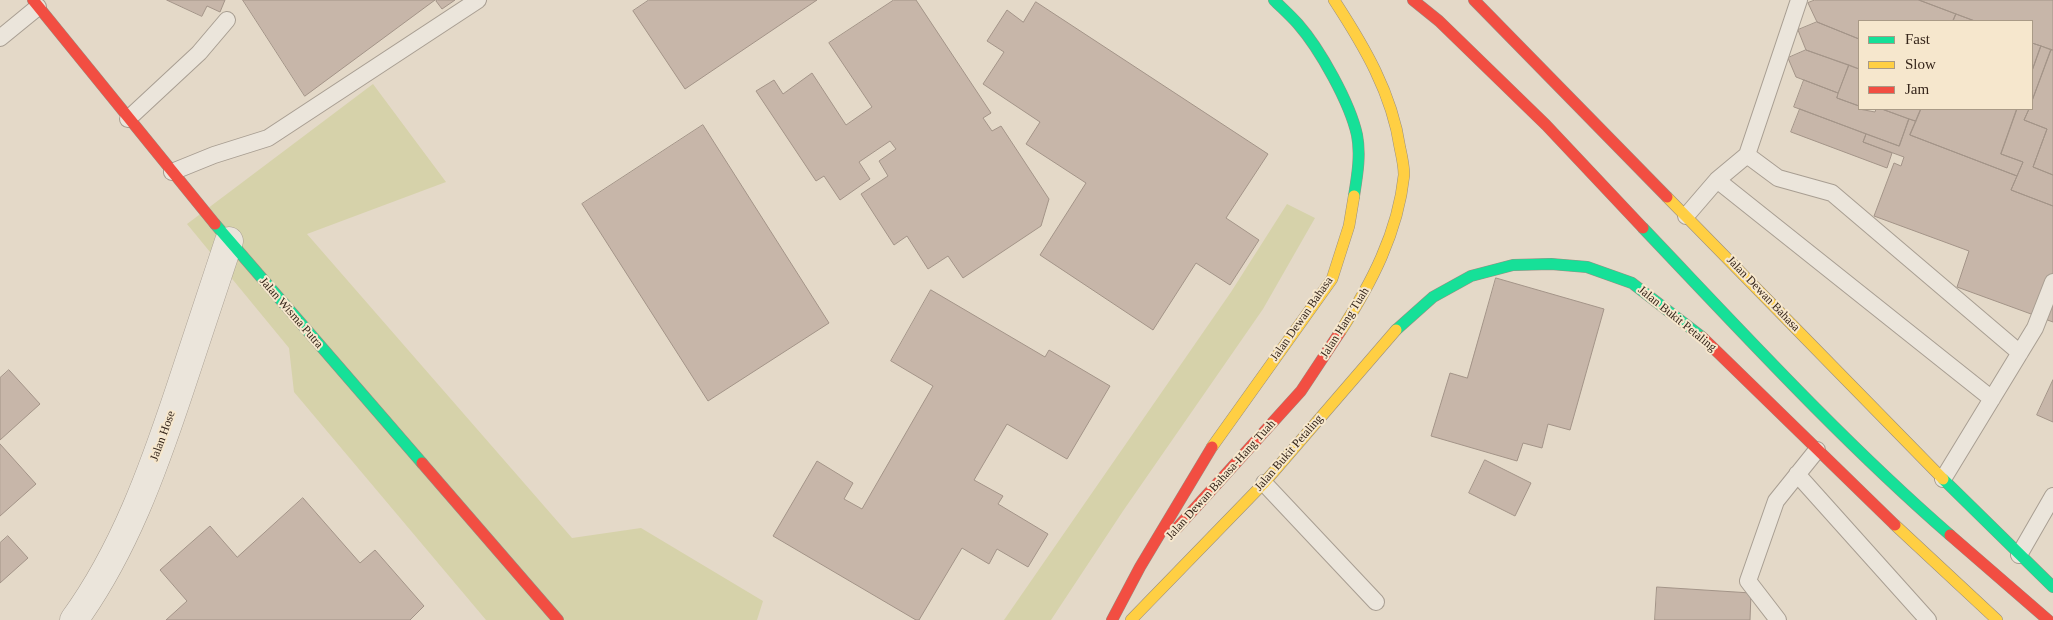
<!DOCTYPE html>
<html>
<head>
<meta charset="utf-8">
<style>
	body { margin:0 }
	#map { position:relative; width:2053px; height:620px; overflow:hidden; background:#e4d9c8; font-family:Georgia,serif }
	canvas { display:block }
	.legend { position:absolute; left:1858px; top:20px; width:175px; height:90px; box-sizing:border-box; background:#f6e7cd; border:1px solid #a99a86; margin:0; padding:6px 9px; list-style:none; font-size:15px; color:#36261b }
	.legend li { display:flex; align-items:center; gap:10px; height:25px }
	.legend b { width:25px; border:1px solid #a99a86 }
</style>
</head>
<body>
<div id="map">
<canvas width="2053" height="620"></canvas>
<ul class="legend">
<li><b style="height:6px;background:#16e098"></b>Fast</li>
<li><b style="height:6px;background:#ffcf43"></b>Slow</li>
<li><b style="height:6px;background:#f24e42"></b>Jam</li>
</ul>
</div>
<script>
const c = document.querySelector('canvas').getContext('2d');
c.lineJoin = 'round';
function fill(path, color) {
  c.fillStyle = color;
  c.fill(path, 'evenodd');
}
function strokePath(path, color, width, dash) {
  c.strokeStyle = color;
  c.lineWidth = width;
  c.lineCap = dash ? 'butt' : 'round';
  c.setLineDash(dash || []);
  c.stroke(path);
}
function drawText(font, color, halo, rows, align = 'center') {
  c.font = font + ' Georgia,serif';
  c.lineWidth = 4;
  c.setLineDash([]);
  c.textBaseline = 'middle';
  c.strokeStyle = halo;
  c.fillStyle = color;
  for (const [text, x, y, turn = 0] of rows) {
    c.save();
    c.translate(x, y);
    c.rotate((+turn || 0) * Math.PI / 180);
    c.textAlign = isNaN(turn) ? turn : align;
    if (halo) c.strokeText(text, 0, 0);
    c.fillText(text, 0, 0);
    c.restore();
  }
}
fill(new Path2D(`
	M 373,84 L 446,182 L 307,234 L 572,538 L 641,528 L 763,601 L 757,620 L 486,620 L 294,392 L 289,348 L 187,224 Z
	M 1287,204 L 1315,218 L 1263,309 L 1123,511 L 1051,620 L 1004,620 L 1231,292 Z`), '#d6d2aa');
const building = new Path2D(`
	M 167,0 L 225,0 L 220,12 L 207,6 L 202,16 Z
	M 243,0 L 435,0 L 305,96 Z
	M 438,0 L 455,0 L 442,9 L 436,1 Z
	M 649,0 L 817,0 L 685,89 L 633,11 Z
	M 894,0 L 916,0 L 991,113 L 983,118 L 992,131 L 1001,126 L 1049,199 L 1041,226 L 963,278 L 948,256 L 928,269 L 907,236 L 894,245 L 861,194 L 888,176 L 879,161 L 896,149 L 890,141 L 859,162 L 870,179 L 840,200 L 824,176 L 816,181 L 756,91 L 774,80 L 783,94 L 812,73 L 846,125 L 872,107 L 829,43 Z
	M 1815,0 L 1919,0 L 1956,14 L 1953,21 L 1859,21 L 1859,39 L 1817,22 L 1808,3 Z
	M 1919,0 L 2053,0 L 2053,50 L 2032,43 L 2032,21 L 1975,21 Z
	M 1036,2 L 1268,154 L 1226,218 L 1259,240 L 1230,285 L 1196,263 L 1153,330 L 1040,255 L 1086,183 L 1026,144 L 1040,122 L 983,84 L 1004,52 L 987,41 L 1007,10 L 1023,22 Z
	M 1956,14 L 1975,21 L 1953,21 Z
	M 1817,22 L 1859,39 L 1859,69 L 1806,50 L 1798,30 Z
	M 2032,43 L 2041,46 L 2032,71 Z
	M 2041,46 L 2051,50 L 2032,101 L 2032,71 Z
	M 1806,50 L 1849,65 L 1838,93 L 1796,77 L 1788,58 Z
	M 2051,50 L 2053,50 L 2053,175 L 2033,167 L 2047,129 L 2024,120 L 2029,109 L 2032,109 L 2032,101 Z
	M 1849,65 L 1859,69 L 1859,106 L 1837,98 Z
	M 1804,80 L 1838,93 L 1837,98 L 1859,106 L 1859,109 L 1875,112 L 1876,109 L 1882,109 L 1909,119 L 1899,146 L 1794,107 Z
	M 1800,109 L 1866,134 L 1863,142 L 1892,153 L 1887,168 L 1791,132 Z
	M 1882,109 L 1921,109 L 1916,121 Z
	M 1921,109 L 2017,109 L 2001,154 L 2023,162 L 2017,176 L 1910,135 Z
	M 2017,109 L 2029,109 L 2024,120 L 2047,129 L 2033,167 L 2053,175 L 2053,206 L 2011,190 L 2023,162 L 2001,154 Z
	M 1909,119 L 1916,121 L 1910,135 L 2017,176 L 2011,190 L 2053,206 L 2053,322 L 1957,287 L 1969,251 L 1874,216 L 1894,163 L 1901,166 L 1904,157 L 1863,142 L 1866,134 L 1899,146 Z
	M 703,125 L 829,323 L 708,401 L 582,204 Z
	M 1496,278 L 1604,309 L 1570,430 L 1548,424 L 1542,448 L 1523,443 L 1517,461 L 1431,436 L 1450,373 L 1467,378 Z
	M 931,290 L 1045,357 L 1049,350 L 1110,386 L 1067,459 L 1007,424 L 974,480 L 1003,496 L 998,504 L 1048,534 L 1028,567 L 997,549 L 989,564 L 962,548 L 919,620 L 916,620 L 773,536 L 817,461 L 853,483 L 844,499 L 862,509 L 933,386 L 891,361 Z
	M 9,370 L 40,404 L 0,440 L 0,378 Z
	M 2053,380 L 2053,422 L 2037,415 Z
	M 0,444 L 36,484 L 0,516 Z
	M 1485,460 L 1531,483 L 1515,516 L 1469,493 Z
	M 303,498 L 360,563 L 375,550 L 424,606 L 410,620 L 166,620 L 187,601 L 160,570 L 210,526 L 237,557 Z
	M 8,536 L 28,558 L 0,583 L 0,543 Z
	M 1657,587 L 1751,593 L 1750,620 L 1655,620 Z`);
fill(building, '#c7b6a9');
strokePath(building, '#a39488', 1);
const lane = new Path2D(`
	M 0,38 L 38,7
	M 128,119 L 199,53 L 227,20
	M 1747,155 L 1778,178 L 1832,193 L 2020,353
	M 172,172 L 214,155 L 268,138 L 478,0
	M 1717,180 L 1992,399
	M 1686,216 L 1717,180 L 1747,155 L 1799,0
	M 1797,474 L 1928,620
	M 1943,479 L 2035,328 L 2053,282
	M 1264,483 L 1376,602
	M 2019,555 L 2053,496
	M 1778,620 L 1748,581 L 1776,501 L 1817,450`);
const street = new Path2D(`
	M 74,620 C 124,551 153,470 180,389 C 196,340 213,290 229,241`);
const fast = new Path2D(`
	M 1274,0 C 1282,8 1291,16 1298,24 C 1320,49 1350,103 1357,135 C 1361,155 1357,177 1354,196
	M 215,224 L 422,463
	M 1643,228 C 1743,333 1841,440 1950,535
	M 1396,330 L 1433,297 L 1471,276 L 1513,265 L 1551,264 L 1587,267 L 1632,283 L 1702,337
	M 1943,479 L 2053,587`);
const slow = new Path2D(`
	M 1334,0 C 1364,46 1392,93 1400,148 C 1402,157 1404,166 1404,175 C 1398,233 1371,284 1340,332
	M 1667,197 L 1943,479
	M 1212,447 L 1332,279 L 1349,226 L 1354,196
	M 1895,525 L 1997,620
	M 1131,620 L 1264,483 L 1396,330`);
const jam = new Path2D(`
	M 33,0 L 215,224
	M 1413,0 L 1439,21 L 1546,125 L 1643,228
	M 1474,0 L 1667,197
	M 1702,337 L 1895,525
	M 422,463 L 558,620
	M 1177,528 L 1301,391 L 1340,332
	M 1950,535 L 2048,620
	M 1112,620 L 1140,567 L 1212,447`);
strokePath(lane, '#a89e92', 18);
strokePath(street, '#a89e92', 29);
strokePath(fast, '#988e82', 12);
strokePath(slow, '#988e82', 12);
strokePath(jam, '#988e82', 12);
strokePath(lane, '#ebe5db', 16);
strokePath(street, '#ebe5db', 28);
strokePath(fast, '#16e098', 11);
strokePath(slow, '#ffcf43', 11);
strokePath(jam, '#f24e42', 11);
drawText('12px', '#36261b', '#f6e7cd', [
	["Jalan Dewan Bahasa",1763,294,46],
	["Jalan Wisma Putra",291,313,49],
	["Jalan Dewan Bahasa",1302,319,-55],
	["Jalan Bukit Petaling",1677,319,39],
	["Jalan Hang Tuah",1345,323,-58],
	["Jalan Hose",163,436,-70],
	["Jalan Bukit Petaling",1289,453,-49],
	["Jalan Dewan Bahasa-Hang Tuah",1221,480,-48]
]);
</script>
</body>
</html>
